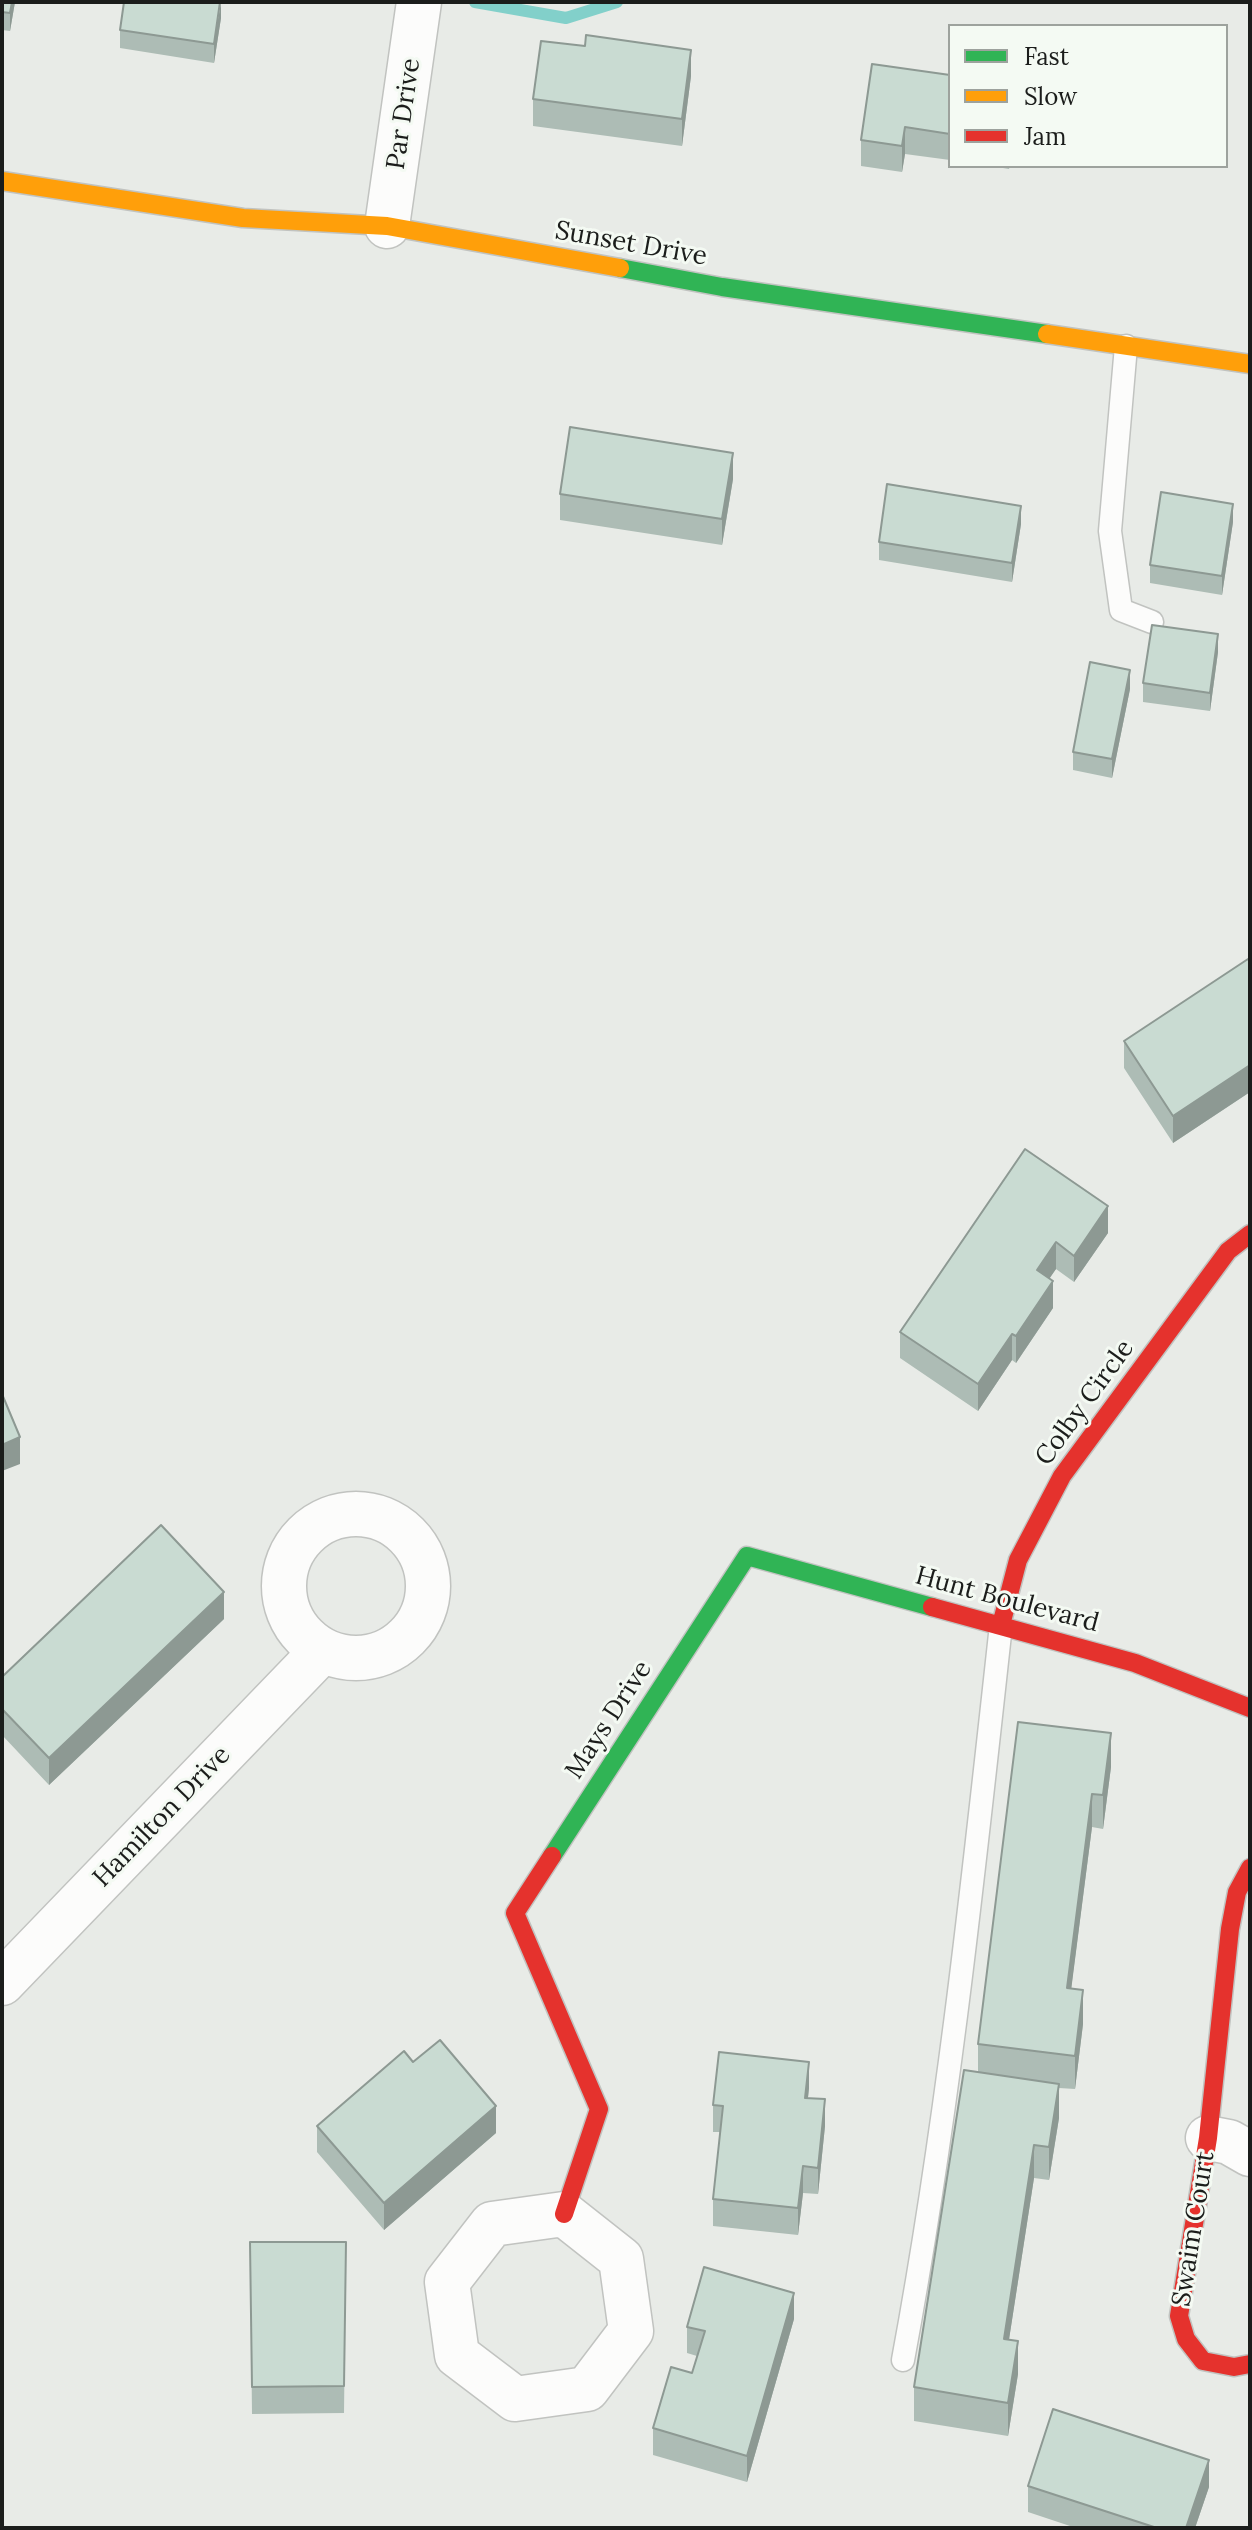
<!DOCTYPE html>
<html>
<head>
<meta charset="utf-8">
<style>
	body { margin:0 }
	#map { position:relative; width:1252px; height:2530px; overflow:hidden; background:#e8ebe7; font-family:Lora,serif }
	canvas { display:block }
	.frame { position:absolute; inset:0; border:4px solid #1b1d1b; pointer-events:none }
	.legend { position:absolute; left:948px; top:24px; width:280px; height:144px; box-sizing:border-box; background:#f4faf3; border:2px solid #9da29d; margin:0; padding:10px 14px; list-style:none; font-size:24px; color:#1b1d1b }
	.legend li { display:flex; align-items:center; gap:16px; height:40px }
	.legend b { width:40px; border:2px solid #9da29d }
</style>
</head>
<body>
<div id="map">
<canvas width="1252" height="2530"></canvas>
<div class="frame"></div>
<ul class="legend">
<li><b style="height:10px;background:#30b455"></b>Fast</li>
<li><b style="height:10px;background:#ff9f0a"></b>Slow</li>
<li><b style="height:10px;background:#e5322d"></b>Jam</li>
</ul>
</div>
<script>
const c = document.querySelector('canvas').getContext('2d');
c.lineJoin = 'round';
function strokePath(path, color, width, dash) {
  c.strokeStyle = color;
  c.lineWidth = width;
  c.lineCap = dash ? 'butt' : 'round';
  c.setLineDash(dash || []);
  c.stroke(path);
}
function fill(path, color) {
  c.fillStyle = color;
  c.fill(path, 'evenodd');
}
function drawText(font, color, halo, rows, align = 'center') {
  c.font = font + ' Lora,serif';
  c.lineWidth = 6;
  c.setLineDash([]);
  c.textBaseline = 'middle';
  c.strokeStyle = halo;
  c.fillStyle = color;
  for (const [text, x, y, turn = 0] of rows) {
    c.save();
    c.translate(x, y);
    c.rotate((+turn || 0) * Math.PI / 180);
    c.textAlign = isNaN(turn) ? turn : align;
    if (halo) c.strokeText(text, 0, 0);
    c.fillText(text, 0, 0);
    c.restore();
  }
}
strokePath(new Path2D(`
	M 475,2 L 566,18 L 617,2`), '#82d0ca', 12);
const lane = new Path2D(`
	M 1126,346 L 1110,531 L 1121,610 L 1152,622
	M 903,2360 C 948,2118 974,1871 1001,1625`);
const street = new Path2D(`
	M 387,226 L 419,2
	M284 1586a72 72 0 1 1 144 0a72 72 0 1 1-144 0Z
	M 2,1983 L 322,1651
	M 1208,2138 L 1229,2142 L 1250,2154
	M 564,2214 L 621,2259 L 631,2331 L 587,2389 L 515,2399 L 457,2355 L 447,2282 L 492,2224 Z`);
const fast = new Path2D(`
	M 620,268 L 722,287 L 1047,334
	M 552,1856 L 747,1556 L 932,1607`);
const slow = new Path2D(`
	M 2,181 L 243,218 L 387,226 L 620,268
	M 1047,334 L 1250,364`);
const jam = new Path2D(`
	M 932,1607 L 1135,1663 L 1250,1708
	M 1001,1625 L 1018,1560 L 1062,1476 L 1228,1251 L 1250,1234
	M 552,1856 L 515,1913 L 599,2109 L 564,2214
	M 1250,1868 L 1237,1892 L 1230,1929 L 1208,2138 L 1179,2316 L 1186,2339 L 1203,2361 L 1234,2367 L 1250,2364`);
strokePath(lane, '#c1c3c0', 25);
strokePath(street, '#c1c3c0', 47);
strokePath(fast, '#c1c3c0', 21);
strokePath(slow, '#c1c3c0', 21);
strokePath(jam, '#c1c3c0', 21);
strokePath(lane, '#fcfcfb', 22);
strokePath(street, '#fcfcfb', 44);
strokePath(fast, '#30b455', 18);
strokePath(slow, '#ff9f0a', 18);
strokePath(jam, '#e5322d', 18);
fill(new Path2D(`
	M 2,2 L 15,2 L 10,31 L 2,30 Z
	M 221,18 L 214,63 L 120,48 L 120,30 Z
	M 950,75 L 950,160 L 905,154 L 902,172 L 861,166 L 861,140 Z
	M 691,76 L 682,146 L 533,126 L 533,99 Z
	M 991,166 L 1010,166 L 1009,169 Z
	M 733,479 L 722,545 L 560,520 L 560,494 Z
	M 1233,522 L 1222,595 L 1150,583 L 1150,565 Z
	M 1021,524 L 1012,582 L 879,560 L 879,542 Z
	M 1218,652 L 1210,711 L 1143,702 L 1143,683 Z
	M 1130,689 L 1112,778 L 1073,770 L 1073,752 Z
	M 1250,962 L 1250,1092 L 1173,1143 L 1124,1068 L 1124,1041 Z
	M 1025,1149 L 1108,1233 L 1074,1282 L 1056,1269 L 1049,1278 L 1053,1308 L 1016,1363 L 1012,1360 L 978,1411 L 900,1358 L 900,1332 Z
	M 224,1619 L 49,1785 L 2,1735 L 2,1677 Z
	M 1018,1722 L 1111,1767 L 1103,1829 L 1092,1827 L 1071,1989 L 1083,2024 L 1075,2089 L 1059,2088 L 1059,2118 L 1049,2180 L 1034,2178 L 1009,2339 L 1018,2374 L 1008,2436 L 914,2421 L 914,2387 L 978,2072 L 978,2044 Z
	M 413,2062 L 496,2133 L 384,2230 L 317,2152 L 317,2126 Z
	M 809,2088 L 808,2098 L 825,2126 L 818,2194 L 803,2193 L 798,2235 L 713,2226 L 713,2199 L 720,2132 L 713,2132 L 713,2105 Z
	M 250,2242 L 346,2242 L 344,2413 L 252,2414 Z
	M 794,2319 L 747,2482 L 653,2455 L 653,2428 L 692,2373 L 697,2356 L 687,2353 L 687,2327 Z
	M 1250,2471 L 1250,2508 L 1248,2507 L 1248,2473 Z
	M 1028,2486 L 1209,2487 L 1195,2528 L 1076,2528 L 1028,2512 Z`), '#adbcb5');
fill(new Path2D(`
	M 12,2 L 15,2 L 10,31 L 10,13 Z
	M 221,2 L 221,18 L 214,63 L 214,44 Z
	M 691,50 L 691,76 L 682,146 L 682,119 Z
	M 905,127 L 905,154 L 902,172 L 902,146 Z
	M 733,453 L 733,479 L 722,545 L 722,519 Z
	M 1233,504 L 1233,522 L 1222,595 L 1222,576 Z
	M 1021,506 L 1021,524 L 1012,582 L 1012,563 Z
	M 1218,634 L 1218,652 L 1210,711 L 1210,693 Z
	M 1130,670 L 1130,689 L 1112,778 L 1112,759 Z
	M 1250,1065 L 1250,1092 L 1173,1143 L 1173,1116 Z
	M 1108,1206 L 1108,1233 L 1074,1282 L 1074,1256 Z
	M 1056,1242 L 1056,1269 L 1037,1297 L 1037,1270 Z
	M 1053,1281 L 1053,1308 L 1016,1363 L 1016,1336 Z
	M 1012,1334 L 1012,1360 L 978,1411 L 978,1384 Z
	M 20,1437 L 20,1464 L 2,1471 L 2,1445 Z
	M 224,1592 L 224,1619 L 49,1785 L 49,1758 Z
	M 1111,1733 L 1111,1767 L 1103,1829 L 1103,1795 Z
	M 1092,1794 L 1092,1827 L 1067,2022 L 1067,1988 Z
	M 1083,1990 L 1083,2024 L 1075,2089 L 1075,2056 Z
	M 809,2062 L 809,2088 L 805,2124 L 805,2098 Z
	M 1059,2084 L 1059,2118 L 1049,2180 L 1049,2147 Z
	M 825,2099 L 825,2126 L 818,2194 L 818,2168 Z
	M 496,2106 L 496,2133 L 384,2230 L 384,2203 Z
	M 1034,2145 L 1034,2178 L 1004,2372 L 1004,2339 Z
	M 803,2166 L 803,2193 L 798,2235 L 798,2208 Z
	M 794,2293 L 794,2319 L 747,2482 L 747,2456 Z
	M 1018,2341 L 1018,2374 L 1008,2436 L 1008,2403 Z
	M 1209,2460 L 1209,2487 L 1195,2528 L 1186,2528 Z`), '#8d9993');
const building = new Path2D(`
	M 2,2 L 12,2 L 10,13 L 2,12 Z
	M 124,2 L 220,2 L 214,44 L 120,30 Z
	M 586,35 L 691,50 L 682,119 L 533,99 L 541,41 L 585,46 Z
	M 872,64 L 950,75 L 950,134 L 905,127 L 902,146 L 861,140 Z
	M 570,427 L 733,453 L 722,519 L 560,494 Z
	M 887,484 L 1021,506 L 1012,563 L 879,542 Z
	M 1161,492 L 1233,504 L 1222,576 L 1150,565 Z
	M 1152,625 L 1218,634 L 1210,693 L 1143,683 Z
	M 1090,662 L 1130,670 L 1112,759 L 1073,752 Z
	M 1248,959 L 1250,962 L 1250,1065 L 1173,1116 L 1124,1041 Z
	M 1025,1149 L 1108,1206 L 1074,1256 L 1056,1242 L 1037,1270 L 1053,1281 L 1016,1336 L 1012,1334 L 978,1384 L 900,1332 Z
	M 2,1394 L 20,1437 L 2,1445 Z
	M 161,1525 L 224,1592 L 49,1758 L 2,1709 L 2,1677 Z
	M 1018,1722 L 1111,1733 L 1103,1795 L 1092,1794 L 1067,1988 L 1083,1990 L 1075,2056 L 978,2044 Z
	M 440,2040 L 496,2106 L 384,2203 L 317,2126 L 404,2051 L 413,2062 Z
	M 719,2052 L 809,2062 L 805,2098 L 825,2099 L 818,2168 L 803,2166 L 798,2208 L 713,2199 L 723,2106 L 713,2105 Z
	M 964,2070 L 1059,2084 L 1049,2147 L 1034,2145 L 1004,2339 L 1018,2341 L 1008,2403 L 914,2387 Z
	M 250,2242 L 346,2242 L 344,2386 L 252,2387 Z
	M 704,2267 L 794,2293 L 747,2456 L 653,2428 L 671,2367 L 692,2373 L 705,2331 L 687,2327 Z
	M 1053,2409 L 1209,2460 L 1186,2528 L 1157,2528 L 1028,2486 Z`);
fill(building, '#c9dbd2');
strokePath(building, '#8d9993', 2);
drawText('26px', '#1b1d1b', '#f4faf3', [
	["Par Drive",404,114,-82],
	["Sunset Drive",631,244,10],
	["Colby Circle",1085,1403,-54],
	["Hunt Boulevard",1007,1600,15],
	["Mays Drive",609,1720,-57],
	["Hamilton Drive",162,1817,-46],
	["Swaim Court",1194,2229,-81]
]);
</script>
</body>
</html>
